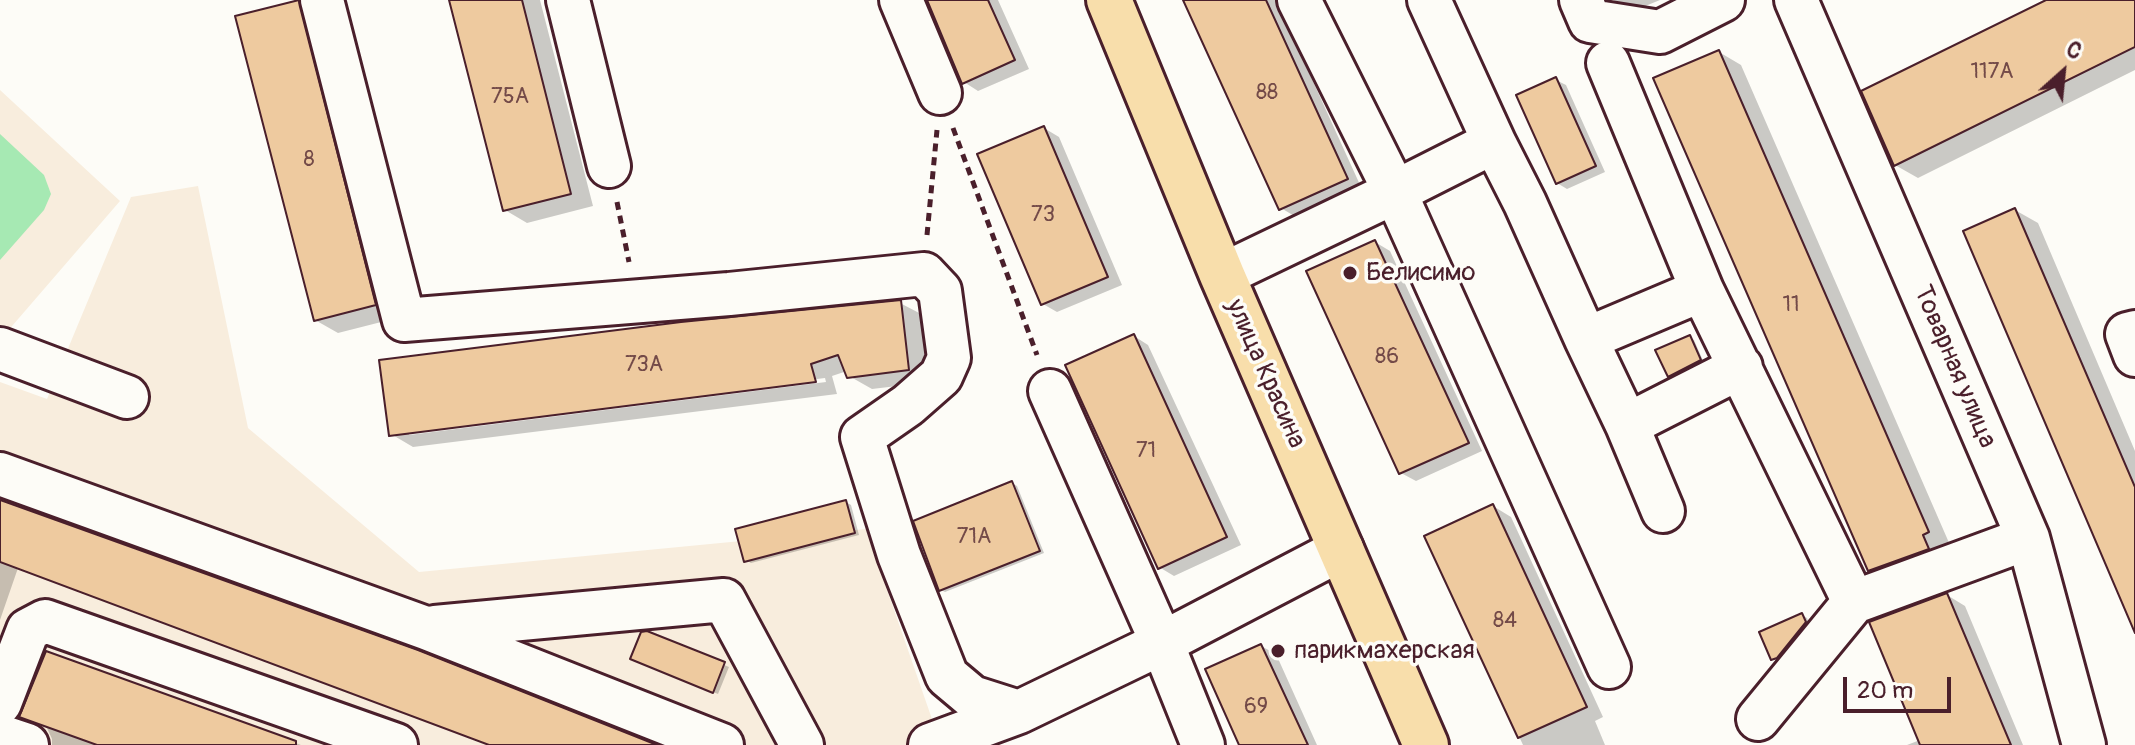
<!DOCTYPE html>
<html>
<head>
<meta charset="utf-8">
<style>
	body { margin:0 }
	#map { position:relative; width:2135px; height:745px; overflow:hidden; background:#fdfcf7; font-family:Pangolin,sans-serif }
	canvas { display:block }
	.north { position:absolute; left:2023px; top:32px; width:80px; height:80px; -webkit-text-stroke:6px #fdfcf7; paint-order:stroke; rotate:27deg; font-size:22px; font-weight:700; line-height:32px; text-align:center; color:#4a1f2b }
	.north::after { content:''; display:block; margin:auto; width:28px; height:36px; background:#4a1f2b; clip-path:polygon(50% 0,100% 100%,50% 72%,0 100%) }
	.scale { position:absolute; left:1843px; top:677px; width:108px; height:36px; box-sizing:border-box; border:4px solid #4a1f2b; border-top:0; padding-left:10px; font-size:24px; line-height:28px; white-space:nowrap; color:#4a1f2b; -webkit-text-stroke:6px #fdfcf7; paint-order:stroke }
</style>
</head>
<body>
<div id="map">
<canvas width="2135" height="745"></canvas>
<div class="north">С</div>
<div class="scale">20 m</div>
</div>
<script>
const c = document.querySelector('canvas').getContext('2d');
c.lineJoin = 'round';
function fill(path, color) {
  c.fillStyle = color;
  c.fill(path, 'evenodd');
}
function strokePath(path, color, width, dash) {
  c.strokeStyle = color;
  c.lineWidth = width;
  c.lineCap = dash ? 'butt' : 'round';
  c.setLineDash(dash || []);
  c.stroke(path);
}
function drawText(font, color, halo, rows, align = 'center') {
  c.font = font + ' Pangolin,sans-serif';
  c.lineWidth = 7;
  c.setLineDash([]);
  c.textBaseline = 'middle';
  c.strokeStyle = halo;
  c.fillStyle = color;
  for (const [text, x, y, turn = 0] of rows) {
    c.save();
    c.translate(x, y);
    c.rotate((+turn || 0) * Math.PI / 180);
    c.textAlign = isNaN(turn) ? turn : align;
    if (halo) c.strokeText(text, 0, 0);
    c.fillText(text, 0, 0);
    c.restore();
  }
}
fill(new Path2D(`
	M 0,90 L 120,201 L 0,340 Z
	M 198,186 L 248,428 L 419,572 L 866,529 L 941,745 L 0,745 L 0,382 L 47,399 L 131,197 Z`), '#f8eddd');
fill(new Path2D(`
	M 0,134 L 44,175 L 51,194 L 44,210 L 0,260 Z`), '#a6e9b3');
fill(new Path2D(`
	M 451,0 L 540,0 L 593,206 L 527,223 L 505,210 Z
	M 929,0 L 998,0 L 1029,69 L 978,91 L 964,82 Z
	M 1205,0 L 1276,0 L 1361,187 L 1296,217 L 1281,208 Z
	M 1613,0 L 1660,0 L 1638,9 L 1625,7 Z
	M 2050,0 L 2135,0 L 2135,70 L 1918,178 L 1895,165 Z
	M 298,2 L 321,15 L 397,318 L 338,333 L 315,320 Z
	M 1719,52 L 1741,65 L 1950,545 L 1892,583 L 1869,570 Z
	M 1556,80 L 1566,85 L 1605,172 L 1567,189 L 1557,183 Z
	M 1044,128 L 1059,137 L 1122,285 L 1057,312 L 1043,304 Z
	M 2015,210 L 2038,223 L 2135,451 L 2135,627 Z
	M 1375,242 L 1390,251 L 1482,451 L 1416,481 L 1401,473 Z
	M 900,303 L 923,315 L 931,382 L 872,389 L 849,376 L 847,371 L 832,376 L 837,394 L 413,447 L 391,434 ZM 825,378 L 826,382 L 409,435 L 409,431 Z
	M 1134,336 L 1148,345 L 1241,545 L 1174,576 L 1159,567 Z
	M 1689,337 L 1694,340 L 1704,363 L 1674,379 L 1669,376 Z
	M 1012,483 L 1017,486 L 1044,553 L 945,592 L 941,590 Z
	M 0,502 L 651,745 L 491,745 L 18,568 L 0,620 Z
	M 846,502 L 851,505 L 859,535 L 751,563 L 746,560 Z
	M 1493,506 L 1511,517 L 1603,717 L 1595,721 L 1605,745 L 1523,745 L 1427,537 Z
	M 1947,595 L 1965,606 L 2023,745 L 1907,745 L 1920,740 Z
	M 1802,615 L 1807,618 L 1810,626 L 1782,660 L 1778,662 L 1773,659 Z
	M 647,633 L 729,667 L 718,694 L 637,661 Z
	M 1261,646 L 1276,654 L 1317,745 L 1241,745 Z
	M 47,654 L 301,745 L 52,745 L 52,739 L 47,728 L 40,723 Z`), '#0003');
const building = new Path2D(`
	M 299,0 L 376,305 L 314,321 L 235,16 Z
	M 449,0 L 522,0 L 571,194 L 503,211 Z
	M 927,0 L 988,0 L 1015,60 L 962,84 Z
	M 1183,0 L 1266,0 L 1348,179 L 1279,210 Z
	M 2046,0 L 2135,0 L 2135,47 L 1894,166 L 1861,91 Z
	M 1719,50 L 1929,532 L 1923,535 L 1929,549 L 1868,571 L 1653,78 Z
	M 1556,77 L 1596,166 L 1556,184 L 1516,95 Z
	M 1044,126 L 1108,277 L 1041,305 L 977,154 Z
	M 2015,208 L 2135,487 L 2135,633 L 1963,231 Z
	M 1375,240 L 1469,443 L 1399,474 L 1306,271 Z
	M 901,300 L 909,370 L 847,378 L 838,355 L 811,364 L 816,382 L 389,436 L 379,360 L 681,322 Z
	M 1134,334 L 1227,537 L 1158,569 L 1065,365 Z
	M 1690,335 L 1701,360 L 1668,377 L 1655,350 Z
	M 1012,481 L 1040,551 L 939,591 L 913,521 Z
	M 0,500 L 418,650 L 657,745 L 489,745 L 0,562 Z
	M 846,500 L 855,533 L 744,562 L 735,529 Z
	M 1493,504 L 1587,707 L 1518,738 L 1424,536 Z
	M 1947,593 L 2011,745 L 1920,745 L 1869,622 Z
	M 1802,613 L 1806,622 L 1777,658 L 1771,660 L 1759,632 Z
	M 647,631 L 725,662 L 713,693 L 630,659 L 641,632 Z
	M 1261,644 L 1308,745 L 1239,745 L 1205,669 Z
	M 46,651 L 296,741 L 296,745 L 97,745 L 19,717 Z`);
fill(building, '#eeca9f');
strokePath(building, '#4a1f2b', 2);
const minor = new Path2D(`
	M 322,0 L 404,320 L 729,294 L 924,274 L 940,291 L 949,358 L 941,376 L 908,405 L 862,437 L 899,555 L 947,676 L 972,697 L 1019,712 L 1162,643 L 1342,549
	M 568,0 L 609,166
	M 901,0 L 940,93
	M 1299,0 L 1395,192 L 1494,142 L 1525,203 L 1586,339 L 1627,425 L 1663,511
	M 1429,0 L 1494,142
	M 1581,0 L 1590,21 L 1660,32 L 1723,0
	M 1796,0 L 2028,538 L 2084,745
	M 1608,63 L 1702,290 L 1854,602
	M 1222,275 L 1395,192 L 1609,667
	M 2135,332 L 2127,334 L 2135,355
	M 1586,339 L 1702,290
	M 0,349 L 127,397
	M 1050,391 L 1162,643 L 1203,745
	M 1627,425 L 1741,367
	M 0,474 L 426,628 L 722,745
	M 435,627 L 724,600 L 802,745
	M 0,703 L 28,630 L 45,621 L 396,745
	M 1758,719 L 1854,602 L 2028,538
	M 0,736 L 27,745
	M 930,745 L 1019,712`);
const major = new Path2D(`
	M 1109,0 L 1222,275 L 1426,745`);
strokePath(minor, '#4a1f2b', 48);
strokePath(major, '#4a1f2b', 50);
strokePath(new Path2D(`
	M 953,128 L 1037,355
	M 617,202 L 629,262
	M 927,235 L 937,130`), '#4a1f2b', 5, [8, 6]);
strokePath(minor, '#fdfcf7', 42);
strokePath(major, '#f8deab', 44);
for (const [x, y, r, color] of [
	[1350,273,8,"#4a1f2b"],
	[1278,651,8,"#4a1f2b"]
]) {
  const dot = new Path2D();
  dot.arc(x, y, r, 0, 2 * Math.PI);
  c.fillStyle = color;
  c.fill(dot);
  strokePath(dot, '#fdfcf7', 3);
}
drawText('22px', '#734a48', null, [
	["117А",1992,72],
	["88",1267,93],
	["75А",510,97],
	["8",309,160],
	["73",1043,215],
	["11",1791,305],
	["86",1387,357],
	["73А",644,365],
	["71",1146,451],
	["71А",974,537],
	["84",1505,621],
	["69",1256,707]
]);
drawText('26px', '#4a1f2b', '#fdfcf7', [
	["Белисимо",1366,273],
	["парикмахерская",1294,651]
], 'left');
drawText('26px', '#4a1f2b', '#fdfcf7', [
	["Товарная улица",1954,367,67],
	["улица Красина",1265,374,66]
]);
</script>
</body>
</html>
